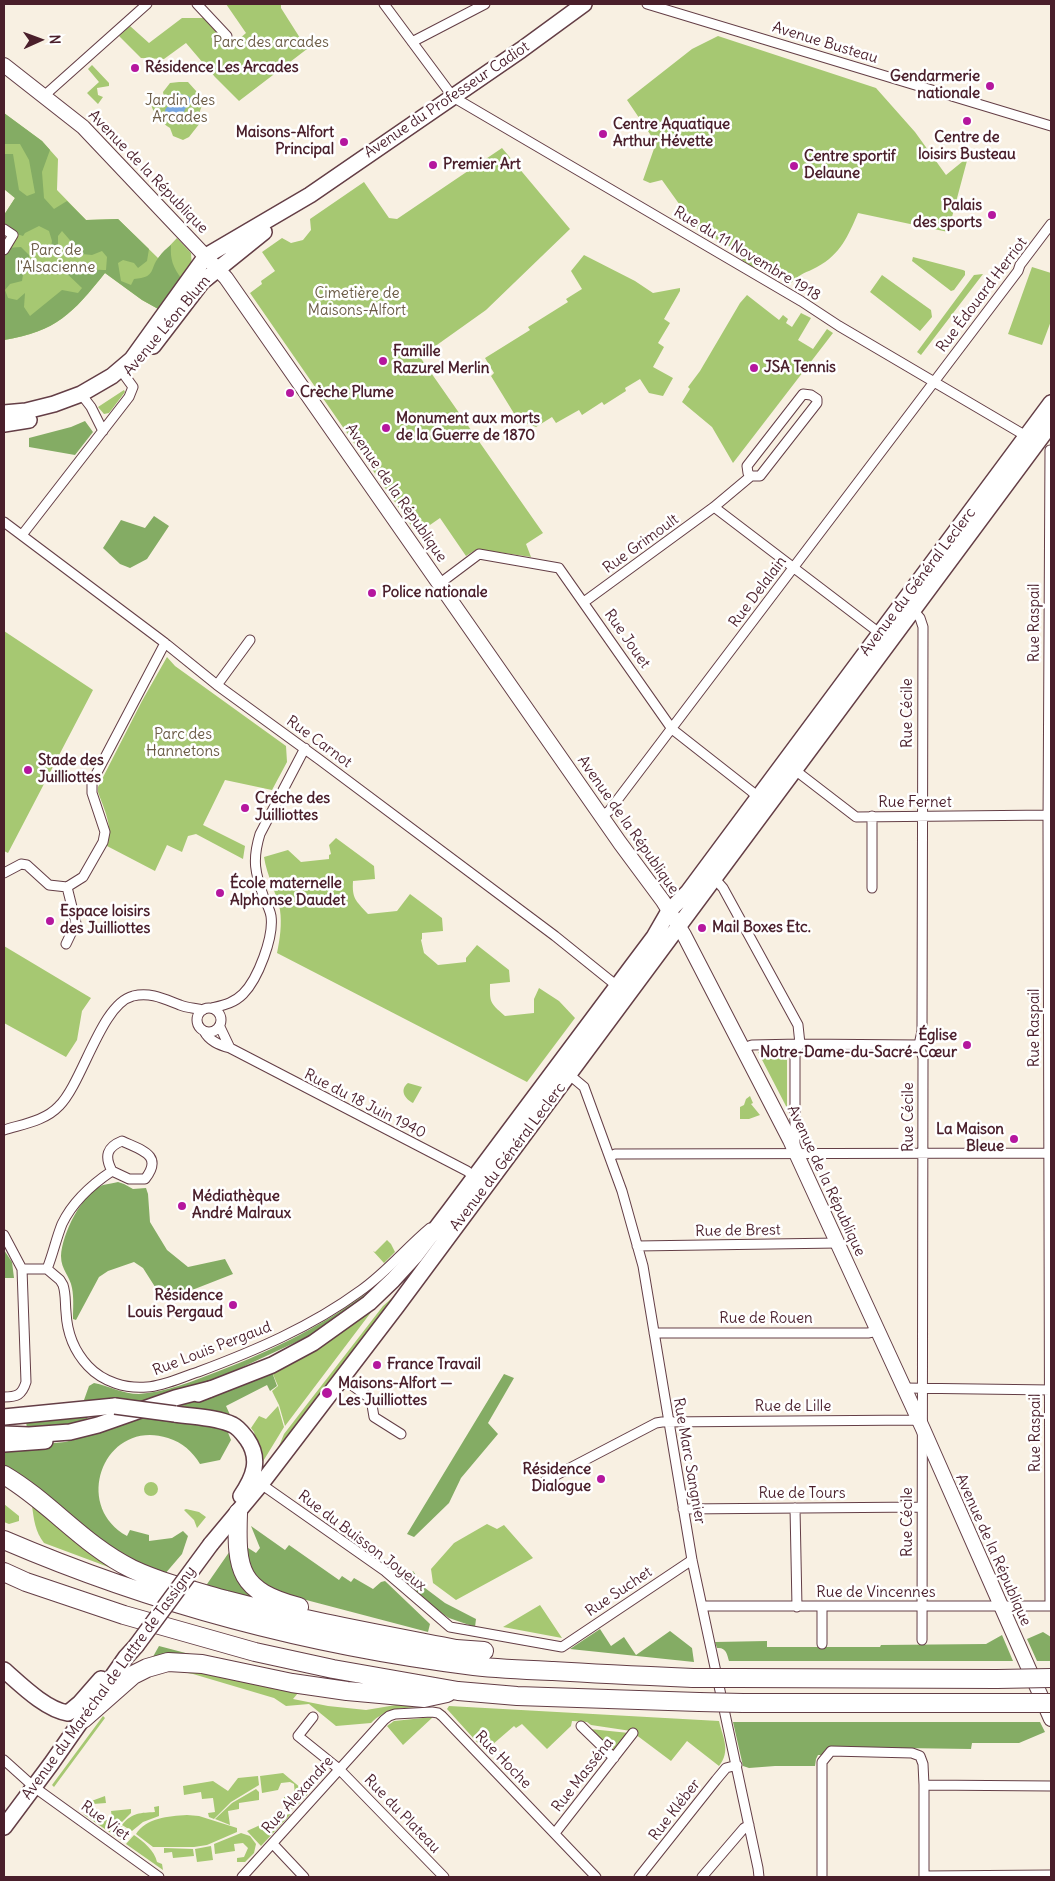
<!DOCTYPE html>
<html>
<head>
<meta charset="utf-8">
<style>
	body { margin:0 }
	#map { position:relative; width:1055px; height:1881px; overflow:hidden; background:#f8f0e2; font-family:Delius,sans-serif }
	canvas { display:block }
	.frame { position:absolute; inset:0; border:5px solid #4a1f2b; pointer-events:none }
	.north { position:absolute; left:15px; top:15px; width:50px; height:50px; -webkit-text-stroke:4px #fff; paint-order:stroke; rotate:88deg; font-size:14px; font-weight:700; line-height:20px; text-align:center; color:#4a1f2b }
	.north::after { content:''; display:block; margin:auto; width:18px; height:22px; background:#4a1f2b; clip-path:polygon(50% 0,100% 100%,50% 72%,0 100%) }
</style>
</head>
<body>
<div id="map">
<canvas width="1055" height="1881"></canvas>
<div class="frame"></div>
<div class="north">N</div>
</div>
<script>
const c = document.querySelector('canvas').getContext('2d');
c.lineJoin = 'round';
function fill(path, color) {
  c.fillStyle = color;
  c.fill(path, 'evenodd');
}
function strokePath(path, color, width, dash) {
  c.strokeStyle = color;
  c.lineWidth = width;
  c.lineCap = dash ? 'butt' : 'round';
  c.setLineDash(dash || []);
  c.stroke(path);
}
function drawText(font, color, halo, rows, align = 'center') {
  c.font = font + ' Delius,sans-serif';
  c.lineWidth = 5;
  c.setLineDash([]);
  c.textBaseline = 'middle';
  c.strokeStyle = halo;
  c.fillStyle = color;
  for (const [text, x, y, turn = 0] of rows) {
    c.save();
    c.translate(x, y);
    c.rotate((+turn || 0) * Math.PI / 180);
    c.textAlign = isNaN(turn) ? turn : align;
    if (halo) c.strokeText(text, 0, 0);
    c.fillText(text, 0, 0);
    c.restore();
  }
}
fill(new Path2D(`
	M 226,4 L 281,4 L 281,8 L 307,49 L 239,101 L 215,77 L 186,43 L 164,59 L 141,58 L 119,36 L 130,26 L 149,43 L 182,18 L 207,18 L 231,46 L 246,33 Z
	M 718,36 L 876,88 L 915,132 L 946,175 L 968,157 L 948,232 L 858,213 C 848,236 841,254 817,267 C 806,273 800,273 791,283 L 759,264 L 754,268 L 742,260 L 744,256 L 742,253 L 697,229 L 662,180 L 650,183 L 643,180 L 656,143 L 627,100 L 692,49 Z
	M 92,65 L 109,83 L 109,86 L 97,88 L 98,95 L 103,97 L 98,104 L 87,93 L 99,82 L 88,69 Z
	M 179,82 L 188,82 L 197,92 L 202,105 L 200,111 L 200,123 L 189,137 L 183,140 L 173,136 L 170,128 C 162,123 152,113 151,103 L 164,97 L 163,92 L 170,83 Z
	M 4,113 L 42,141 L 58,159 L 57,190 L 86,220 L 118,219 L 158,258 L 177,238 L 191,253 L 192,267 L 160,310 L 142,300 L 105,273 C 72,314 57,331 4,340 L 4,254 L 13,230 L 4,224 L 4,215 L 15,198 L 4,189 Z
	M 502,148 L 570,229 L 486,310 L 420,357 L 543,533 L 526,544 L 531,557 L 477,549 L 466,556 L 440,518 L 417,534 L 250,293 L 262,284 L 261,281 L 275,271 L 262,252 L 282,238 L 291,243 L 303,240 L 311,230 L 310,219 L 364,182 L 389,218 L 397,219 Z
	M 584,255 L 635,281 L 653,293 L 680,288 L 680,291 L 664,319 L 670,323 L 658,343 L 664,347 L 653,367 L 673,378 L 663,396 L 649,393 L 640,379 L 625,388 L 626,391 L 604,405 L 602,402 L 582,415 L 579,410 L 556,423 L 552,417 L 536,427 L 518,420 L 491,376 L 494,373 L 485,358 L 530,330 L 528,327 L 568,302 L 566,299 L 582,289 L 571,271 Z
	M 913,257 L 963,270 L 965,271 L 965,275 L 954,290 L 951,291 L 912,261 Z
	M 1032,267 L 1051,273 L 1051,321 L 1042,345 L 1008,334 Z
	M 983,274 L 921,355 L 917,352 L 974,275 Z
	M 882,275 L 931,310 L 932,317 L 920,331 L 870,292 Z
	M 747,295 L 779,320 L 783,315 L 788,319 L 786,323 L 792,327 L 801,313 L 811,318 L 798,340 L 813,349 L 827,329 L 833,333 L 733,463 L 712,427 L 682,402 L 690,389 L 688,387 L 700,371 L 740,303 Z
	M 124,390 L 125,392 L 109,413 L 104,414 L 98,407 Z
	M 4,631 L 93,690 L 8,853 L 4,851 Z
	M 167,657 L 175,666 L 286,746 L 287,762 L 272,790 L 225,780 L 203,825 L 245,846 L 243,859 L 196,834 L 188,836 L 182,852 L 167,845 L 155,871 L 107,846 C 114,828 104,809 98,792 L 98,787 L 142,701 Z
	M 336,838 L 374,866 L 375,879 L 353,881 C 352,898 355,900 368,914 L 397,911 L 410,894 L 442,918 L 443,931 L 422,933 L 422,939 L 421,940 L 424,953 L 438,965 L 466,962 L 466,958 L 477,945 L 509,970 L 510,982 L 490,984 C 490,1002 489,1002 505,1016 L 534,1013 L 534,999 L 539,988 L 559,1001 L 575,1018 L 527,1082 L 277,953 C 280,939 282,924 280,910 C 276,892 267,876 264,857 L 288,850 L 301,862 L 329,859 L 329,855 L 331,854 L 329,845 Z
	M 4,946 L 91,998 L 82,1011 L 77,1040 L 66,1057 L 4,1023 Z
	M 758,1052 L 787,1052 L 787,1108 Z
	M 408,1083 L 422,1087 L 413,1103 C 405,1099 399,1090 408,1083 Z
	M 750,1096 L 753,1103 L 751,1104 L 760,1115 L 749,1119 L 740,1119 L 740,1107 L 744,1105 L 746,1099 Z
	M 387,1240 L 391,1244 L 395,1252 L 384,1263 L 373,1251 L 375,1252 Z
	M 416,1264 L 397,1287 L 375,1307 L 285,1426 L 279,1405 L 272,1391 L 278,1386 L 272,1372 Z
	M 400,1291 L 262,1475 L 277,1451 L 284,1434 L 383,1306 Z
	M 278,1406 L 284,1427 L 262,1463 L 254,1432 L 251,1428 L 259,1416 L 266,1419 Z
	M144 1489a7 7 0 1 1 14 0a7 7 0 1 1-14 0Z
	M 4,1504 L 19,1516 L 19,1521 L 9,1524 L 4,1522 Z
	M 32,1506 L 86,1547 L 138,1578 L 44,1543 C 35,1531 34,1520 32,1506 Z
	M 186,1509 L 199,1512 L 206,1517 L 197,1528 L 194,1520 L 184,1510 Z
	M 487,1524 L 497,1529 L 504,1525 L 533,1558 L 456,1600 L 433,1583 L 431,1569 L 454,1543 Z
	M 540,1605 L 562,1638 L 503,1627 Z
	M 176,1667 L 298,1693 L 293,1699 L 328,1706 L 366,1710 L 396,1705 L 419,1706 L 419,1707 C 400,1708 385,1709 371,1723 L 336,1726 L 309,1704 L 286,1706 L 274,1698 L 193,1674 L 176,1671 L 158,1672 Z
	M 449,1706 L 719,1721 C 723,1738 731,1751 719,1766 L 687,1741 L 671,1761 L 631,1731 L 591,1725 L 587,1722 L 572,1721 L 571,1726 L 547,1749 L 522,1724 L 516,1728 L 514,1726 L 485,1751 L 447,1709 Z
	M 103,1716 L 105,1718 L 54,1787 L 52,1785 Z
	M 433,1717 L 403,1745 L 387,1726 L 394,1721 Z
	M 590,1729 L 629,1733 L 614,1751 L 612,1751 Z
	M 283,1773 L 308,1794 L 295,1808 L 288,1809 L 284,1806 L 284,1797 L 295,1796 L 294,1784 L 290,1782 L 281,1783 L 278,1790 L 262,1793 L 260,1776 Z
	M 258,1776 L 259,1785 L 231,1802 L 214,1819 L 209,1817 L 208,1813 L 215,1812 L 213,1798 L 202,1799 L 201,1792 L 184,1795 L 183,1786 L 213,1781 L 228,1791 L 238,1778 Z
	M 256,1789 L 259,1792 L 259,1800 L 239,1803 L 239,1809 L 228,1811 L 230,1825 L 215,1819 L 232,1803 Z
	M 105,1796 L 106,1803 L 93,1804 L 95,1817 L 84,1812 L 86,1803 Z
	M 159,1806 L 159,1816 L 143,1822 L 132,1831 L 122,1825 C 132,1812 141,1813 155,1812 L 154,1807 Z
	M 131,1809 L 131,1813 L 121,1823 L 112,1818 L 111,1811 Z
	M 83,1814 L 99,1819 L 114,1821 L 130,1832 L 126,1838 L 121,1840 Z
	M 291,1814 L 261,1846 L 247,1831 L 280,1816 Z
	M 187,1815 L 199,1816 L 237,1828 L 237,1832 L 207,1845 L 194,1847 L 153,1847 L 136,1834 C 146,1818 168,1816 187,1815 Z
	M 241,1833 L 250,1836 L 256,1844 L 254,1853 L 245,1862 L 237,1862 L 237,1858 L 244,1857 L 248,1848 L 243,1843 L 234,1844 L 235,1851 L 215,1854 L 214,1844 Z
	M 134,1835 C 143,1841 155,1851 157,1862 L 162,1864 L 163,1870 L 126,1844 Z
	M 211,1846 L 213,1860 L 197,1862 L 195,1849 Z
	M 164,1848 L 193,1849 L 194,1856 L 173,1858 L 172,1852 L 164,1853 Z`), '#a6c872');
fill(new Path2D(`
	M 4,113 L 42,141 L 50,150 L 42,172 L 44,198 L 54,209 L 67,201 L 86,220 L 118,219 L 149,249 L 147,261 L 138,268 L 134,263 L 123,260 L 118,263 L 121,281 L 131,285 L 134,279 C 157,277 149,269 159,257 C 162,252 167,248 171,245 C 170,259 173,268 182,279 L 160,310 L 142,300 L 105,273 C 72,314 57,331 4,340 L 4,254 L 7,248 L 21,247 L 29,255 L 29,261 L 24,269 L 22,281 L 10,284 L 5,290 L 8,298 L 17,300 L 25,293 L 24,307 L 30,316 L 62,290 L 78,293 L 82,288 L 61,268 C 76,263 90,271 106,270 L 107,257 L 102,251 L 92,255 L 82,254 L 62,231 L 58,236 L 58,249 L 51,247 L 52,241 L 49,231 L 39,226 L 25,233 L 23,236 L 17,234 L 4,224 L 4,215 L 15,198 L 4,189 L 4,154 L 13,154 L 19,190 L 27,196 L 35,193 L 29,160 L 20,144 L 4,144 Z
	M 85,421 L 93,432 L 75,455 L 29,447 L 29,438 L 71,427 Z
	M 154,516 L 169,526 L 147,559 L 130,568 L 120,564 L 103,548 L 121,520 L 145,528 Z
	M 118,1182 L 124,1184 L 133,1189 L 146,1188 L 148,1194 L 150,1222 L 167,1250 L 188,1267 L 225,1259 L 233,1274 L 164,1301 L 143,1268 L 134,1262 L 108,1271 L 99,1277 L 76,1320 L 73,1319 C 73,1309 74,1298 72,1288 C 70,1276 61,1270 61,1256 C 62,1234 82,1193 103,1185 C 108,1184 114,1183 118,1182 Z
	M 4,1250 L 12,1262 L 14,1278 L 4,1278 Z
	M 373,1288 L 374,1290 L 334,1321 L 309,1336 L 217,1379 L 148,1403 L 118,1400 L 84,1400 L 89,1386 L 94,1383 C 109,1386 123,1394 139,1394 C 167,1392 193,1381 219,1371 C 273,1350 327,1324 373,1288 Z
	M 272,1372 L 277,1386 L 270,1391 L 267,1385 L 226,1406 L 232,1419 L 174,1408 Z
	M 504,1374 L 514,1378 L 488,1423 L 498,1434 L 461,1478 L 449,1503 L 414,1537 L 407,1534 Z
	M 87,1414 L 88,1424 L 27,1429 L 26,1421 Z
	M 150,1414 L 215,1426 L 227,1430 L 231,1440 L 220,1460 L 200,1464 C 192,1451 183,1443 168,1438 C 105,1418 71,1505 127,1536 L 130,1530 L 149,1535 L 149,1541 L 172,1538 L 183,1531 L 188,1536 L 182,1554 L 164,1575 L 131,1561 L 4,1468 L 4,1448 L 65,1442 L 96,1434 Z
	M 251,1526 L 285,1550 L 289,1545 L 339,1580 L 342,1576 L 351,1582 L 354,1578 L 373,1589 L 381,1582 L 385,1581 L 430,1624 L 428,1632 L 291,1596 L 274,1589 L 258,1581 L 248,1562 L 245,1546 L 256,1553 L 260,1548 Z
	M 232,1548 L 272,1604 L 205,1587 Z
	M 413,1571 L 425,1588 L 445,1603 L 476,1619 L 475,1627 L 449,1618 L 429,1605 L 403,1581 Z
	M 600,1629 L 611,1646 L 624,1637 L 636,1655 L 670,1631 L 692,1648 L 694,1662 L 570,1649 Z
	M 1043,1632 L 1051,1637 L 1051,1661 L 1037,1661 L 1027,1639 Z
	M 1002,1635 L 1013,1661 L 729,1661 C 727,1654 726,1647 717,1648 L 715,1642 L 767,1641 L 767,1647 L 880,1647 L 881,1645 L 986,1644 Z
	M 159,1646 L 197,1656 L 150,1662 Z
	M 733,1722 L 1040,1722 L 1045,1732 L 1019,1743 L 972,1743 L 971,1749 L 833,1747 L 825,1750 L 822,1755 L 818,1755 L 816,1759 L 815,1766 L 775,1766 L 749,1768 L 743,1766 Z`), '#84ac64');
fill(new Path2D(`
	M 176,93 L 188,96 L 193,101 L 185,109 L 183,116 L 177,116 L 173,120 L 167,120 L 165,110 L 167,107 L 175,105 L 174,96 Z`), '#78a7e2');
const minor = new Path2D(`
	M 197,4 L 227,36
	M 384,4 L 453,97 L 801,301 L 839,326 L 1026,436
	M 647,4 L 1051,126
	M 412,42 L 485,4
	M 45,95 L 147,4
	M 4,229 L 13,235 L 4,250
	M 81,394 L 91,407 L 103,431
	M 1050,450 L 1048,823 L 1050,1606
	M 714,507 L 882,635
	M 4,522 L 165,643 L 217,685 L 320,760 L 555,936 L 617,986
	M 22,535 L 129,397 L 133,387 L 125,376
	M 437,581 L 443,581 L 479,554 L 559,568 L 672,729 L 751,791 L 758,797 L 758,801
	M 584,602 L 714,507 L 751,476 L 760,476 L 817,403 L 817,399 L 811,395 L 803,394 L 747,466 L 748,473 L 751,476
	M 911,608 L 920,618 L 923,627 L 922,1031 L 919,1045 L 923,1058 L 922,1640
	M 217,685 L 250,640
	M 791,767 L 856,817 L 1051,815
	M 601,816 L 609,811 L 1018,271 L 1020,265 L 1051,224
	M 872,816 L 872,888
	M 4,873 L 21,864 L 27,865 L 49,885 L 67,887 L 83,877 L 103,842 L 105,832 L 92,793 L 92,782 L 165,643
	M 715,879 L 723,888 L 798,1025 L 800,1044 L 795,1051 L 795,1145
	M 66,944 L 76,923 L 67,887
	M197 1020a12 12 0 1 1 24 0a12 12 0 1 1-24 0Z
	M 212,1008 C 224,1005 234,1003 243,994 C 258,979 274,937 271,916 C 270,910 267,904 264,898 C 255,873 252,860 260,834 L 305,748
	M 220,1027 L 230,1048
	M 204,1031 C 209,1041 219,1045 230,1048 L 467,1171 L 477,1179
	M 743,1048 L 752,1045 L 800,1044 L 919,1045
	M 566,1072 L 584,1087 L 622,1191 L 643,1266 L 692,1560 L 758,1868 L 759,1877
	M 4,1130 C 23,1124 45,1121 59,1106 C 83,1082 101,1004 133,996 C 151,992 164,999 180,1005 C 187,1008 196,1008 203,1010
	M 122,1141 C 141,1150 164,1155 145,1179 L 129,1179 L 112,1171 C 104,1156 107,1147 122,1141 Z
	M 610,1157 L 615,1154 L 1051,1153
	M 4,1235 L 22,1269 L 26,1382 C 22,1395 17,1397 4,1397
	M 637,1246 L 838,1243
	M 22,1269 L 47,1269 C 53,1254 56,1239 62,1224 C 73,1201 91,1185 112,1171
	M 47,1269 L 60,1280 L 63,1285 C 66,1294 65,1303 66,1312 C 67,1333 74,1351 88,1366 C 103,1382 126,1389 147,1387 C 164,1386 182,1377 198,1372 C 254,1351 311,1327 360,1291 C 386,1273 406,1248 430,1228
	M 654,1333 L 868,1333 L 878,1331
	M 342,1378 L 371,1399 L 374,1417 L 401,1434
	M 904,1388 L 1051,1390
	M 545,1481 L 656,1423 L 662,1422 L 918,1420
	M 261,1484 L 385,1571 L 450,1627 L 562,1647 L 692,1560
	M 795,1508 L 797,1607
	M 683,1509 L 922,1507
	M 702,1606 L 1051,1606
	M 822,1644 L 822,1606
	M 313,1717 L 298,1736 L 339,1769 L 444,1877
	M 581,1726 L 614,1758
	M 4,1760 L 34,1787 L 159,1877
	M 924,1785 L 1051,1786
	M 555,1833 L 633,1733
	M 273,1844 L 304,1877
	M 924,1876 L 1051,1875
	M 242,1877 L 384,1720 L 389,1716 L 395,1714 L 432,1712 L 438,1713 L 442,1716 L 596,1877
	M 639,1877 L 716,1780 L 726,1768 L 737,1765
	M 702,1877 L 744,1828 L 749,1825
	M 822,1877 L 822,1762 L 831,1751 L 912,1753 L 920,1756 L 923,1764 L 924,1785 L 924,1877`);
const secondary = new Path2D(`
	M 4,65 L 83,127 L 226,278 L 620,843 L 663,901 L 684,935 L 790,1140 L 923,1429 L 1051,1719`);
const primary = new Path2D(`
	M 153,346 L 202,282 L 264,232
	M 4,413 L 26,411 L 54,404 L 81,394 L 112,376 L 132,359 L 206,256 L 310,195 L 521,50 L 584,4
	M 4,424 L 29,420
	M 198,1394 L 272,1365 L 313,1343 L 369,1303 L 393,1280 L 415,1256 L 450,1210 L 633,965 L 654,937 L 669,911 L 688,892 L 1051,403
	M 175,1414 C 194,1417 216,1417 233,1425 C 239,1428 243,1434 247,1439 C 261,1459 254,1477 241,1496
	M 4,1417 L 115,1406
	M 4,1444 L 45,1441
	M 211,1544 L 261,1484 L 397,1306 L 1051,424
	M 4,1670 C 20,1684 46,1710 68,1713 L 80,1703 L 101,1679
	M 4,1827 L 51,1764 L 126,1657 L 136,1646`);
const trunk = new Path2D(`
	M 4,1434 L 29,1435 L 70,1432 L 98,1425 L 175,1398 L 210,1389`);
const motorway = new Path2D(`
	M 4,1475 C 50,1502 83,1545 132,1569 C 162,1583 195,1591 226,1600 C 302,1620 379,1634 456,1649 L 484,1651
	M 238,1513 C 236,1571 239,1591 299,1607
	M 4,1540 C 153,1604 313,1646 474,1666 C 500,1669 527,1670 553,1671 C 600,1674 646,1676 693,1678
	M 4,1572 L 26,1582 L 124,1615 L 255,1652 L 333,1669 L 458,1691 L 517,1696 L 699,1702
	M 738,1678 L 997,1679
	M 743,1703 L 1007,1703
	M 83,1719 L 133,1675 L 147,1668 L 168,1662 L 202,1664 L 292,1683 L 347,1691 L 424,1698 L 447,1693`);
strokePath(minor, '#643e46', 11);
strokePath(secondary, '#643e46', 16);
strokePath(primary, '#643e46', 18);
strokePath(trunk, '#643e46', 18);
strokePath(motorway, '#643e46', 20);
strokePath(minor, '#fff', 9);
strokePath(secondary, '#fff', 14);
strokePath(primary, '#fff', 15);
strokePath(trunk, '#fff', 15);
strokePath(motorway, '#fff', 18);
const primaryBridge = new Path2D(`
	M 115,1406 L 175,1414
	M 136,1646 L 211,1544`);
const motorwayBridge = new Path2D(`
	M 693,1678 L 738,1678
	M 997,1679 L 1051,1678
	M 699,1702 L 743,1703
	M 1007,1703 L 1051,1703`);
strokePath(primaryBridge, '#643e46', 18, []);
strokePath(motorwayBridge, '#643e46', 20, []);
strokePath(primaryBridge, '#fff', 15);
strokePath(motorwayBridge, '#fff', 18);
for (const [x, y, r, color] of [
	[135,68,5,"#b5179e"],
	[990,86,5,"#b5179e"],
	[967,121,5,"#b5179e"],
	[603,134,5,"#b5179e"],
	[344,142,5,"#b5179e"],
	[433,165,5,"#b5179e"],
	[794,166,5,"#b5179e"],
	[992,215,5,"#b5179e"],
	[383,361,5,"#b5179e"],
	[754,368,5,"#b5179e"],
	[290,393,5,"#b5179e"],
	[386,428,5,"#b5179e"],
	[372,593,5,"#b5179e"],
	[28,770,5,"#b5179e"],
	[245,808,5,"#b5179e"],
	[220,893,5,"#b5179e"],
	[50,921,5,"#b5179e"],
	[702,928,5,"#b5179e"],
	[967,1045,5,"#b5179e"],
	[1014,1139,5,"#b5179e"],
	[182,1206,5,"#b5179e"],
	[233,1305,5,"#b5179e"],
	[377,1365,5,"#b5179e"],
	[327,1393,6,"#b5179e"],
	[601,1479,5,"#b5179e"]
]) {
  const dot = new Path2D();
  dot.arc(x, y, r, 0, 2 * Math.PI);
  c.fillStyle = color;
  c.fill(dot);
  strokePath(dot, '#fff', 2);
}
drawText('15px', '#6a5a44', '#fff', [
	["Parc des arcades",271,43],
	["Jardin des",180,101],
	["Arcades",180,118],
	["Parc de",56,251],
	["l'Alsacienne",56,268],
	["Cimetière de",357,294],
	["Maisons-Alfort",357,311],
	["Parc des",183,735],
	["Hannetons",183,752]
]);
drawText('15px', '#4a1f2b', '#fff', [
	["Avenue Busteau",825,43,17],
	["Avenue du Professeur Cadiot",447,100,-34],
	["Avenue de la République",148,172,46],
	["Rue du 11 Novembre 1918",747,254,31],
	["Rue Édouard Herriot",982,295,-53],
	["Avenue Léon Blum",167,326,-50],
	["Avenue de la République",396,493,55],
	["Rue Grimoult",641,544,-36],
	["Avenue du Général Leclerc",918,582,-53],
	["Rue Delalain",758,592,-53],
	["Rue Raspail",1035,623,-90],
	["Rue Jouet",627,639,55],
	["Rue Cécile",908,713,-90],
	["Rue Carnot",319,742,36],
	["Rue Fernet",915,803],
	["Avenue de la République",628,825,55],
	["Rue Raspail",1035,1028,-90],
	["Rue du 18 Juin 1940",365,1104,27],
	["Rue Cécile",909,1117,-90],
	["Avenue du Général Leclerc",508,1157,-53],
	["Avenue de la République",826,1181,65],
	["Rue de Brest",738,1231,-1],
	["Rue de Rouen",766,1319],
	["Rue Louis Pergaud",212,1349,-21],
	["Rue de Lille",793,1407],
	["Rue Raspail",1036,1433,-90],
	["Rue Marc Sangnier",689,1461,80],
	["Rue de Tours",802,1494],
	["Rue Cécile",908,1522,-90],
	["Rue du Buisson Joyeux",362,1541,37],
	["Avenue de la République",993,1550,66],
	["Rue Suchet",619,1592,-34],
	["Rue de Vincennes",876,1593],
	["Avenue du Maréchal de Lattre de Tassigny",109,1683,-54],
	["Rue Hoche",503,1760,46],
	["Rue Masséna",583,1775,-52],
	["Rue Alexandre",298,1795,-48],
	["Rue Kléber",675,1810,-52],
	["Rue du Plateau",402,1814,46],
	["Rue Viet",105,1821,36]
]);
drawText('bold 15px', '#4a1f2b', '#fff', [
	["Résidence Les Arcades",145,68],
	["Gendarmerie",980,77,"right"],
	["nationale",980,94,"right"],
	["Centre Aquatique",613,125],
	["Arthur Hévette",613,142],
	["Maisons-Alfort",334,133,"right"],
	["Principal",334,150,"right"],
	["Centre de",967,138,"center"],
	["loisirs Busteau",967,155,"center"],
	["Centre sportif",804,157],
	["Delaune",804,174],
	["Premier Art",443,165],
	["Palais",982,206,"right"],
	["des sports",982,223,"right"],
	["Famille",393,352],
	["Razurel Merlin",393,369],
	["JSA Tennis",764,368],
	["Crèche Plume",300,393],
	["Monument aux morts",396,419],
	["de la Guerre de 1870",396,436],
	["Police nationale",382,593],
	["Stade des",38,761],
	["Juilliottes",38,778],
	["Créche des",255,799],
	["Juilliottes",255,816],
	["École maternelle",230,884],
	["Alphonse Daudet",230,901],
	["Espace loisirs",60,912],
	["des Juilliottes",60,929],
	["Mail Boxes Etc.",712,928],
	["Église",957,1036,"right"],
	["Notre-Dame-du-Sacré-Cœur",957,1053,"right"],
	["La Maison",1004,1130,"right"],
	["Bleue",1004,1147,"right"],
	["Médiathèque",192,1197],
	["André Malraux",192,1214],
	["Résidence",223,1296,"right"],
	["Louis Pergaud",223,1313,"right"],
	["France Travail",387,1365],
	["Maisons-Alfort —",338,1384],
	["Les Juilliottes",338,1401],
	["Résidence",591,1470,"right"],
	["Dialogue",591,1487,"right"]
], 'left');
</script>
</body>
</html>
